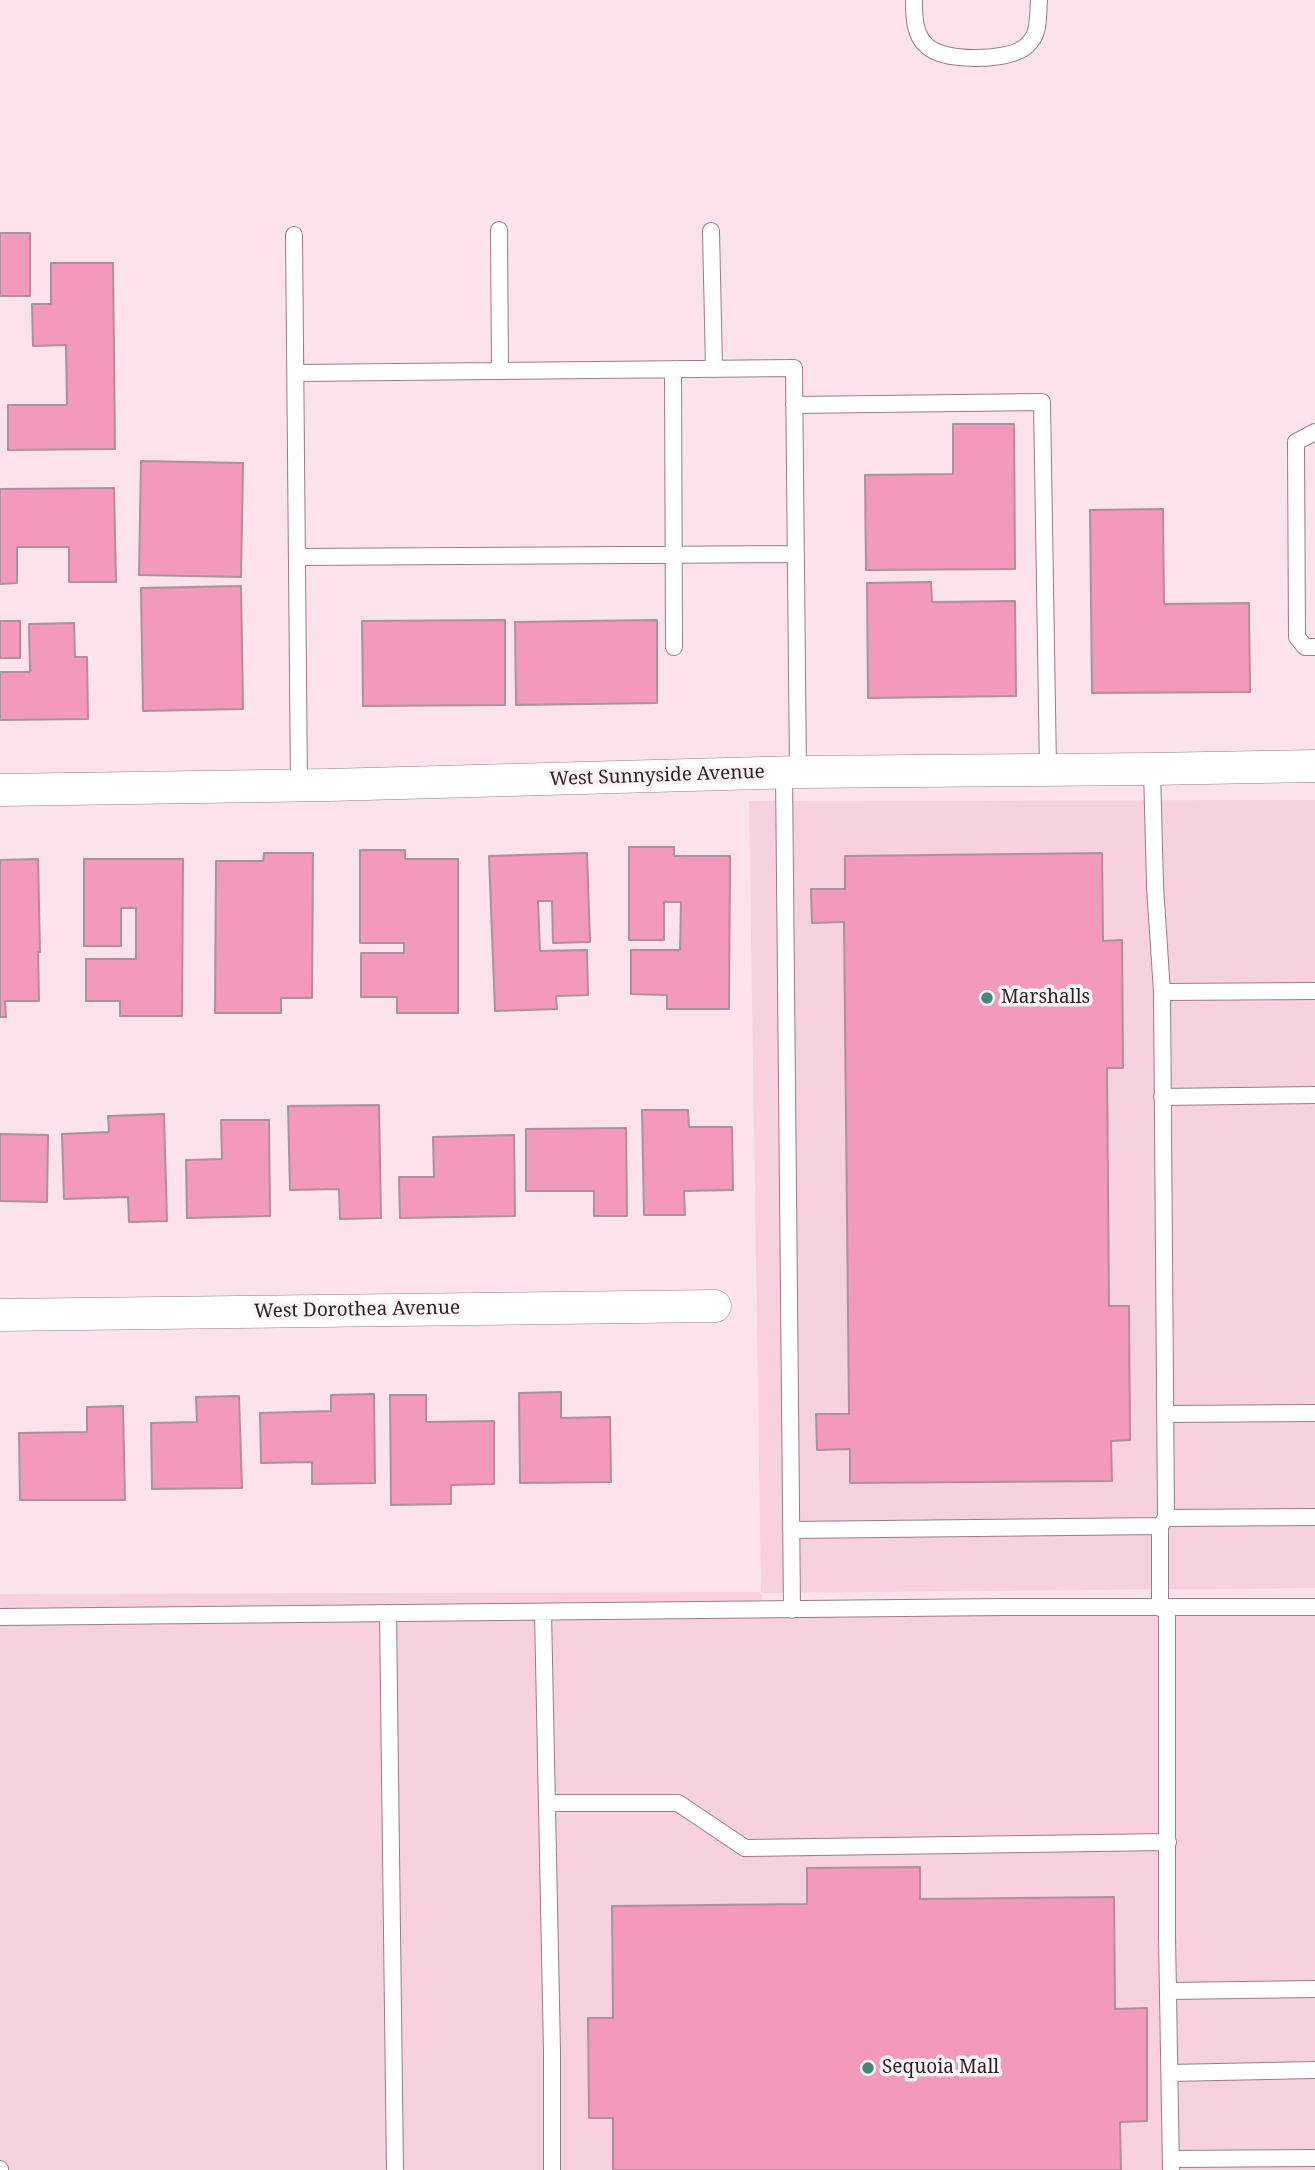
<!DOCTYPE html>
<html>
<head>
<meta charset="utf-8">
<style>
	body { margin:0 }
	canvas { display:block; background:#fbe2eb }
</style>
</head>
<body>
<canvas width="1315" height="2170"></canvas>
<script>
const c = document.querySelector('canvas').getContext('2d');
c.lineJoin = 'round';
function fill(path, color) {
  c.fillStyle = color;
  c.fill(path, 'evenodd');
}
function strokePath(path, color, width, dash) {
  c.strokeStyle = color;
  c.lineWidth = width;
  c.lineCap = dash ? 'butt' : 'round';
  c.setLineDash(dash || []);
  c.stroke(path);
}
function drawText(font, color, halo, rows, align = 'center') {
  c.font = font + ' "Noto Serif",serif';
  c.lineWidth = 7;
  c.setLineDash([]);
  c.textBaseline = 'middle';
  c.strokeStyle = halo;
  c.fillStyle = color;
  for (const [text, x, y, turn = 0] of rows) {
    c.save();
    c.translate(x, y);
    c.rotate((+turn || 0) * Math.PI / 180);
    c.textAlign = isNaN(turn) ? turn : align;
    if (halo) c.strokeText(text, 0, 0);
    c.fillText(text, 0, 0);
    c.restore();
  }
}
fill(new Path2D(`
	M 1315,800 L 1315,1588 L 762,1593 L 763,1614 L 1315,1612 L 1315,2170 L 0,2170 L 0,1594 L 761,1592 L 749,801 Z`), '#f8d1df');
const building = new Path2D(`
	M 0,233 L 30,233 L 30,296 L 0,296 Z
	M 51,263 L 113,263 L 115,449 L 8,450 L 8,405 L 67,405 L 66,345 L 33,346 L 32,304 L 51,304 Z
	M 953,424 L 1014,424 L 1015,569 L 866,570 L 865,475 L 953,474 Z
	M 141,461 L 243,463 L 241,577 L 139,575 Z
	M 114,488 L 116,582 L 69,582 L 69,547 L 17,547 L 17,583 L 0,584 L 0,489 Z
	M 1163,509 L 1164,604 L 1249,603 L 1250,692 L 1092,693 L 1090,510 Z
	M 931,582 L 932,602 L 1015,601 L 1016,696 L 868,698 L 867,583 Z
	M 241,586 L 243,709 L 143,711 L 141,588 Z
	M 505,620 L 505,705 L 363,706 L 362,621 Z
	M 657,620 L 657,703 L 516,705 L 515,622 Z
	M 0,621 L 20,621 L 20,658 L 0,658 Z
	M 74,623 L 75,657 L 87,657 L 88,719 L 0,720 L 0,672 L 30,672 L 29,624 Z
	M 629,847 L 674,847 L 674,856 L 730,856 L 729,1009 L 667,1009 L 667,995 L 631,994 L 631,950 L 680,950 L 681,902 L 664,902 L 664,940 L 629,940 Z
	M 360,850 L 405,850 L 405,859 L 458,859 L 458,1013 L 397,1013 L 397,997 L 361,997 L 361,953 L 404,953 L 404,943 L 360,943 Z
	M 264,853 L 313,853 L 312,998 L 281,998 L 281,1013 L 215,1013 L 216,861 L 263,861 Z
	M 587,853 L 590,942 L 553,943 L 552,901 L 538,901 L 540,951 L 587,950 L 588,995 L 556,996 L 557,1009 L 495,1011 L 489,856 Z
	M 1102,853 L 1103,941 L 1122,940 L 1123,1068 L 1107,1068 L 1109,1306 L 1129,1306 L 1130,1440 L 1111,1441 L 1112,1481 L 850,1483 L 850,1449 L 817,1450 L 816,1414 L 849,1414 L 844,922 L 812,923 L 811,889 L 845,889 L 845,856 Z
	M 38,859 L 40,952 L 38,952 L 39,1001 L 5,1001 L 6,1017 L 0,1017 L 0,860 Z
	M 84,859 L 183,859 L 182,1016 L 120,1016 L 120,1001 L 86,1001 L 86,959 L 136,959 L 136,908 L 121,908 L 121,946 L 84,946 Z
	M 379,1105 L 381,1218 L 340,1219 L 339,1189 L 290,1190 L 288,1106 Z
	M 642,1110 L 688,1110 L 689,1127 L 732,1127 L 733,1190 L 684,1191 L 685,1215 L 644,1215 Z
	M 164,1114 L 167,1221 L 129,1222 L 128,1197 L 64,1199 L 62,1134 L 109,1132 L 108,1116 Z
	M 221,1120 L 269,1120 L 270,1216 L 187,1218 L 186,1160 L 222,1159 Z
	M 626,1128 L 627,1216 L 594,1216 L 594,1191 L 526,1191 L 526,1129 Z
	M 0,1134 L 48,1135 L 47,1202 L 0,1201 Z
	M 514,1135 L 515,1216 L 400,1218 L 399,1177 L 434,1177 L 433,1137 Z
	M 561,1392 L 561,1418 L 610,1417 L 611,1482 L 520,1483 L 519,1393 Z
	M 374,1394 L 375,1483 L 312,1484 L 312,1462 L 261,1463 L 260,1413 L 331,1411 L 331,1395 Z
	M 390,1395 L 426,1395 L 426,1422 L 494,1421 L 494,1484 L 451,1485 L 451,1504 L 391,1505 Z
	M 239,1396 L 242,1488 L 152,1489 L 151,1423 L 197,1422 L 196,1397 Z
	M 123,1406 L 125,1500 L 20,1500 L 19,1433 L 87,1432 L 87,1407 Z
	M 920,1867 L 920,1899 L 1114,1897 L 1115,2009 L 1147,2008 L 1147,2121 L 1120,2122 L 1121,2170 L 613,2170 L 613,2118 L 589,2118 L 588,2018 L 613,2018 L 612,1906 L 807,1904 L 807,1868 Z`);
fill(building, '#f299bc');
strokePath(building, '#ae919c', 2);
const lane = new Path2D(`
	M 914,0 C 914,16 914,35 927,46 C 944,62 1003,61 1022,49 C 1026,47 1031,41 1033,38 C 1039,29 1038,11 1039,0
	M 499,230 L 500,371
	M 711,231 L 714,368
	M 294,235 L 299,786
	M 673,369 L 674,647
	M 296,373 L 794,368 L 798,772
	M 794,405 L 1042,402 L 1048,769
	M 1315,432 L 1296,442 L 1297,637 L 1305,647 L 1315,647
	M 297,557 L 795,554
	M 1152,769 L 1155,886 L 1162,992 L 1166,1518 L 1160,1526 L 1160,1608
	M 784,773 L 792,1610
	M 1162,992 L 1315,991
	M 1162,1097 L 1315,1095
	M 1166,1414 L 1315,1413
	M 1166,1518 L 1315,1517
	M 791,1530 L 1160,1526
	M 1167,1608 L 1167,1936 L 1171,2170
	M 543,1612 L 552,2052 L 552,2170
	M 388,1613 L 395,2170
	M 0,1617 L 1003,1607 L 1315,1607
	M 547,1803 L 678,1803 L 745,1848 L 1168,1842
	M 1168,1991 L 1315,1989
	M 1170,2073 L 1315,2070
	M 1171,2159 L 1315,2158
	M 0,2169 L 0,2170`);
const street = new Path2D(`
	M 0,790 L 330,785 L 798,772 L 1152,769 L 1315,766
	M 0,1315 L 715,1306`);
strokePath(lane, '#997d87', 18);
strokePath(street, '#997d87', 33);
strokePath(lane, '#fff', 16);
strokePath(street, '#fff', 32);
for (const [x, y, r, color] of [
	[987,998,7,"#44887c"],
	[868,2068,7,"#44887c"]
]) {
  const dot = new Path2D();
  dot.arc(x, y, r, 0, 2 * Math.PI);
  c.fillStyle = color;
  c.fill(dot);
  strokePath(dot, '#fcf5f7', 2.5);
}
drawText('19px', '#2a1f23', '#fcf5f7', [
	["West Sunnyside Avenue",657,776,-2],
	["West Dorothea Avenue",357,1310,-1]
]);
drawText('19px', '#2a1f23', '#fcf5f7', [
	["Marshalls",1001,998],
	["Sequoia Mall",882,2068]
], 'left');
</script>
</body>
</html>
